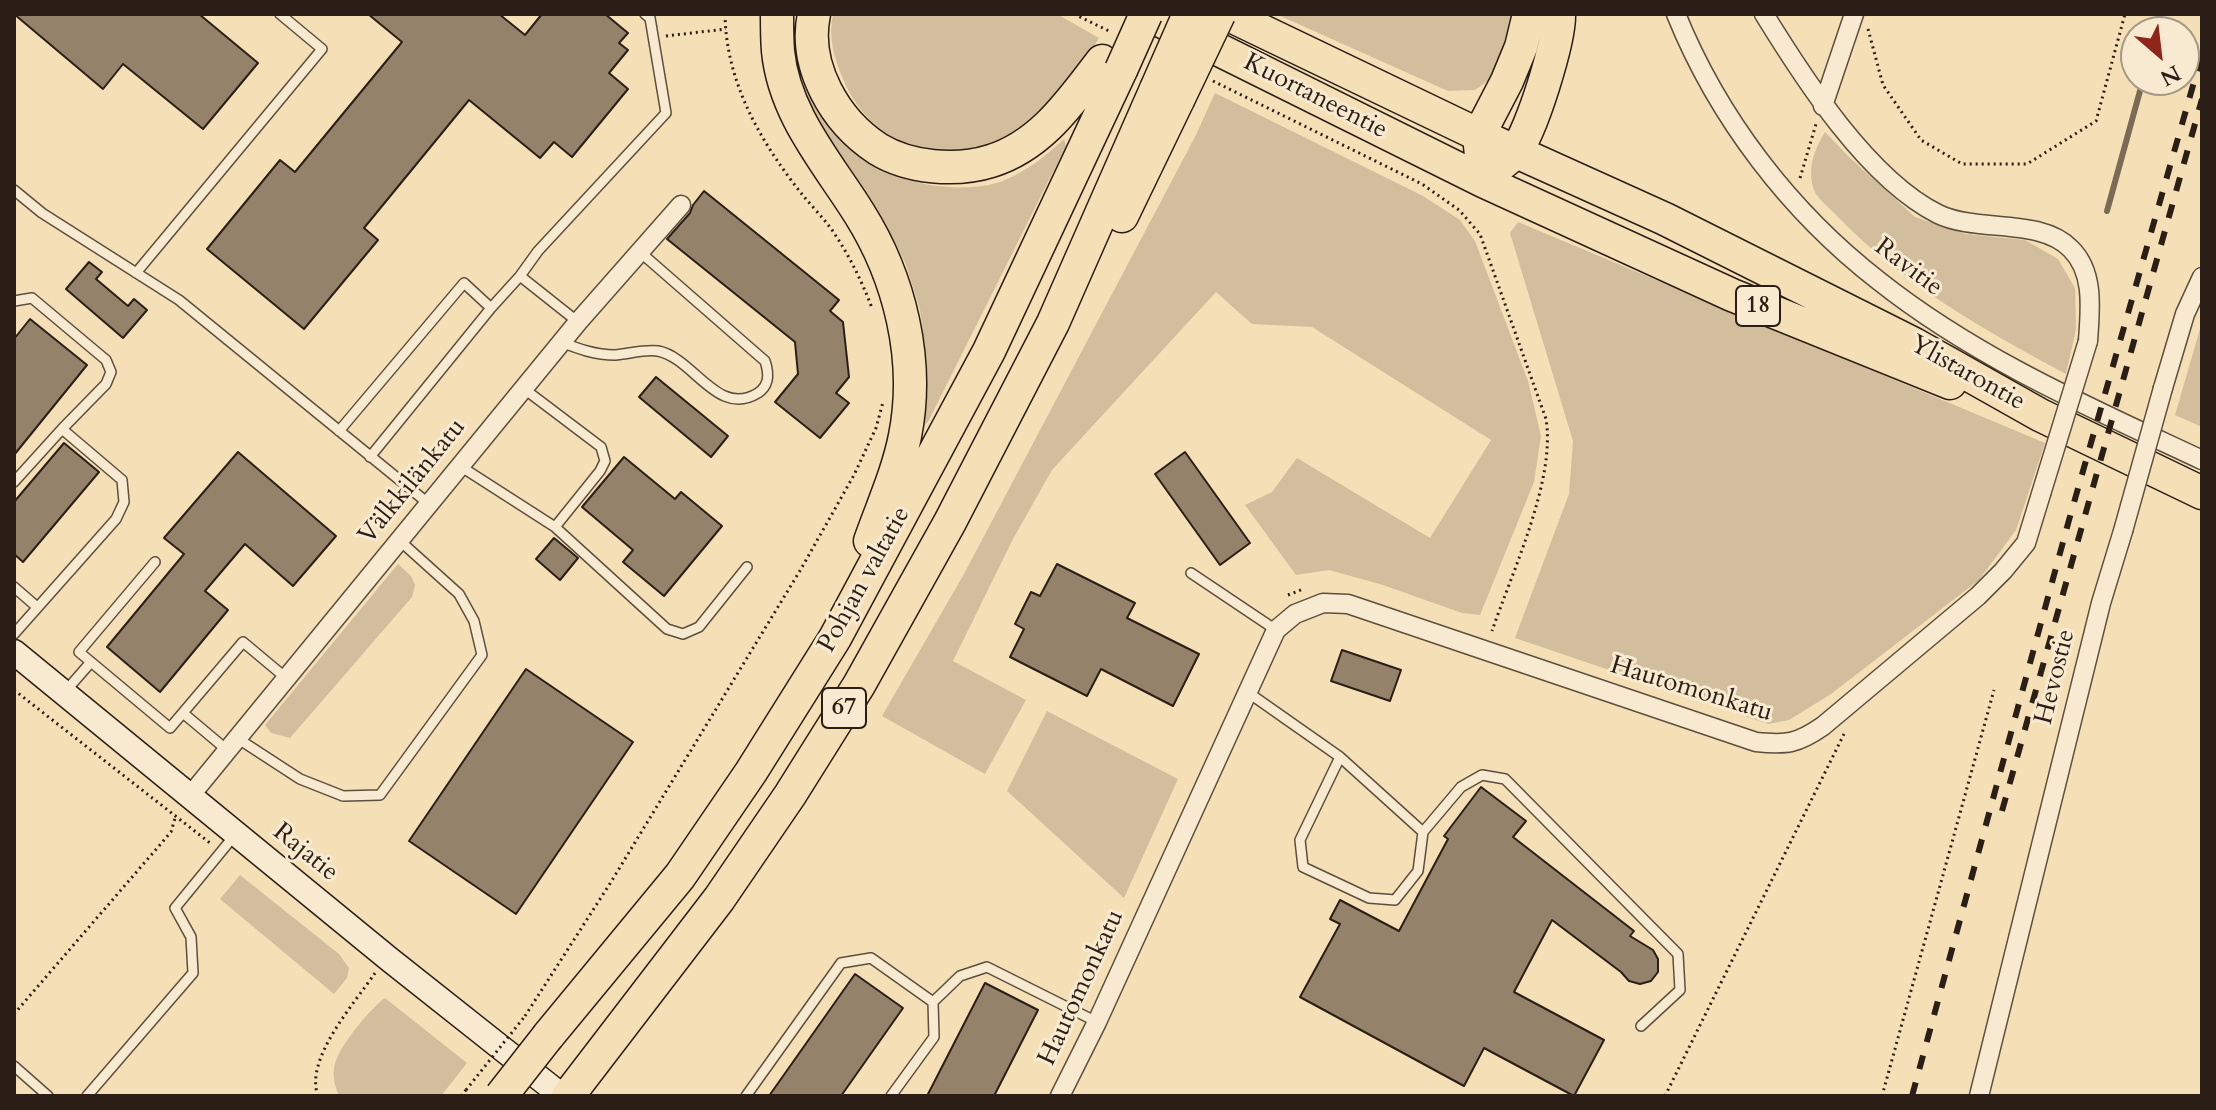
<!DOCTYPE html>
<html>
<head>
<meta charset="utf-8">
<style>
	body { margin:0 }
	#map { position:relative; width:2216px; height:1110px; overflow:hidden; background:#f4dfb7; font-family:Cardo,serif }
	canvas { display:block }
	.frame { position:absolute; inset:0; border:16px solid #2b1e16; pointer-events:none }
	.north { position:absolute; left:2120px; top:16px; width:80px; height:80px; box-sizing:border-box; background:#f8ead0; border:2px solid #a69886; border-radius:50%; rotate:152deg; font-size:22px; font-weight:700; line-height:32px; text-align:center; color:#2b1e16 }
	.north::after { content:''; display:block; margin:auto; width:28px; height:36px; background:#8f2418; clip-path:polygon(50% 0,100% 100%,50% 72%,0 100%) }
</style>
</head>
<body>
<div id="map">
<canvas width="2216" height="1110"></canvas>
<div class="frame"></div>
<div class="north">N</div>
</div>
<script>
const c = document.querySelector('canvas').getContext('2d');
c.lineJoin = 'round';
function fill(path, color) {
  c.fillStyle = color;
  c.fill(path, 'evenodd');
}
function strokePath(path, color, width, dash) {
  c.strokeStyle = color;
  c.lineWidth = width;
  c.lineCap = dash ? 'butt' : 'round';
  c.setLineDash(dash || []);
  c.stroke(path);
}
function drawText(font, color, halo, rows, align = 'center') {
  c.font = font + ' Cardo,serif';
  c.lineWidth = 6;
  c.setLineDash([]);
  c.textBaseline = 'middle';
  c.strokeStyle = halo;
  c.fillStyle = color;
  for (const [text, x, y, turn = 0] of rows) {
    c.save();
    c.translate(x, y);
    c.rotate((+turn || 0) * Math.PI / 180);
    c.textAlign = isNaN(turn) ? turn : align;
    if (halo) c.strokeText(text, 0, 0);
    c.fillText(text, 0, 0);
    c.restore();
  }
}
fill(new Path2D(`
	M 833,14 L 1057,14 L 1099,38 C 1086,60 1051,111 1031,124 C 963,171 877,159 843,79 C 834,58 828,37 833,14 Z
	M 1276,14 L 1518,14 L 1499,73 L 1475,90 L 1448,91 Z
	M 809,82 C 823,108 835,132 857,153 C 889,184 962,196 1003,181 C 1027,171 1046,156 1064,139 L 1066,146 L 928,422 L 922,427 L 927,366 L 920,310 L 905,262 L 880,217 L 819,126 L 803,86 Z
	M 1215,93 L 1423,196 L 1460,220 L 1475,241 L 1528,381 L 1541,436 L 1534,482 L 1480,615 L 1462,613 L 1383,585 L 1329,570 L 1296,575 L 1245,505 L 1272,492 L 1297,458 L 1430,538 L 1491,440 L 1312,327 L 1252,324 L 1216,292 L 1052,470 L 1013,539 L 953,661 L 1026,700 L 985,774 L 882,716 L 964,574 L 1196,135 Z
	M 1825,132 L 1848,156 L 1915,217 L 1966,234 L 2025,240 L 2058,259 L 2075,288 L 2076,329 L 2066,374 C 1984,330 1904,285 1838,217 C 1831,209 1818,200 1814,190 C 1807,169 1814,150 1825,132 Z
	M 1518,222 L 2045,443 L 2016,530 L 1979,580 L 1831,694 L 1789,720 L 1768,724 L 1515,638 L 1569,494 L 1573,441 L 1510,233 Z
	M 2202,322 L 2202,427 L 2175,415 Z
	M 398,564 L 411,576 L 415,585 L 412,597 L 290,738 L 271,733 L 265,725 Z
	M 1047,711 L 1178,779 L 1124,898 L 1007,791 Z
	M 240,875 L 339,954 L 349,968 L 347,978 L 334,994 L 220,899 Z
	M 385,998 L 467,1063 L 441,1096 L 339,1096 C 334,1084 331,1071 337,1058 C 344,1041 370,1009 385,998 Z`), '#d2be9c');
strokePath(new Path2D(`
	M 2156,32 L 2160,14
	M 2107,211 L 2143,80`), '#7b6a56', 6);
const building = new Path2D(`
	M 14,14 L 199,14 L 258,63 L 203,129 L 123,64 L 103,89 Z
	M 368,14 L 499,14 L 525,35 L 542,14 L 605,14 L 628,33 L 619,43 L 628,50 L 609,73 L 628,89 L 572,157 L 554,142 L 540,158 L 469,100 L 364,228 L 378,240 L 304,329 L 207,249 L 280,160 L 295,172 L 402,42 Z
	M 704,191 L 839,300 L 830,311 L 843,322 L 849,377 L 836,393 L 849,403 L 820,438 L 775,402 L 798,374 L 795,342 L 667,239 L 690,213 L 693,205 Z
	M 89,262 L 102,272 L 96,279 L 128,306 L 134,299 L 147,310 L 123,338 L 66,289 Z
	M 30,319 L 87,365 L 14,455 L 14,339 Z
	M 656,377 L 728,436 L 711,457 L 639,397 Z
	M 64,443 L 99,472 L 23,562 L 14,554 L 14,502 Z
	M 238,452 L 336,536 L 293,586 L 245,544 L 205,591 L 228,610 L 160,692 L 107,647 L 184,554 L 164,538 Z
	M 1185,452 L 1250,543 L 1220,565 L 1155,474 Z
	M 624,457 L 675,499 L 681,492 L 722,526 L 664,596 L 623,562 L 633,550 L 582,507 Z
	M 554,538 L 578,558 L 560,580 L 536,559 Z
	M 1057,564 L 1135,603 L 1127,618 L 1199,654 L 1173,706 L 1101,669 L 1087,696 L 1010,657 L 1024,629 L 1015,624 L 1031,592 L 1040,596 Z
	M 1342,650 L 1401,670 L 1390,701 L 1331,681 Z
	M 526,669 L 633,742 L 516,914 L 409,841 Z
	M 1481,787 L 1526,821 L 1513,837 L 1634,931 L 1630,936 L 1653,950 L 1658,959 L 1658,972 L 1651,981 L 1640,984 L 1629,981 L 1621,972 L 1552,920 L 1514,992 L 1604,1040 L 1574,1096 L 1484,1048 L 1464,1086 L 1300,997 L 1340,924 L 1330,919 L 1340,900 L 1399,931 L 1448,839 L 1444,836 Z
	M 855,974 L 903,1008 L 841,1096 L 769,1096 Z
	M 985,983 L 1038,1010 L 994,1096 L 927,1096 Z`);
fill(building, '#94826a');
strokePath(building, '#2b1e16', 2);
const lane = new Path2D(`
	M 14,190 L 42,213 L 179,300 L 429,504
	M 136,273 L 322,49 L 280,14
	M 14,301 L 32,298 L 106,360 L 111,372 L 106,384 L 62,429
	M 491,308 L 520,276
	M 578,322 L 520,276 L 538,251 L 666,113 L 650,18 L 645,14
	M 561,342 C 579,349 595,355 615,355 C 628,354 645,349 658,351 C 694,358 717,418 758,393 C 770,385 769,373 765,361 L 640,252
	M 523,388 L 601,447 L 605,461 L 600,471 L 555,527
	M 339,431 L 464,283 L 491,308 L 370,457
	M 460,466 L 555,527 L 667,629 L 683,634 L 699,627 L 747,567
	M 14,482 L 62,429 L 122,480 L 124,502 L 116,519 L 14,634
	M 1191,573 L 1276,630
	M 14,587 L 37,607
	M 91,662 L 79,652 L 155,562
	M 1246,691 L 1340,757 L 1423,832 L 1418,871 L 1395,900 L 1369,898 L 1303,867 L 1300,840 L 1340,757
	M 64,693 L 91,662 L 170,728 L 243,642 L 286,678
	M 183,713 L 227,750
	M 237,738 L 300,779 L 343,796 L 380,795 L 482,655 L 474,621 L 459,594 L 399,540
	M 1423,832 L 1461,787 L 1482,775 L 1505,779 L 1678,954 L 1680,990 L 1641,1026
	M 933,1002 L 960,976 L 987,967 L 1097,1022
	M 14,1066 L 48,1096
	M 87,1096 L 193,973 L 191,937 L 175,908 L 234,836
	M 746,1096 L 841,963 L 871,958 L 933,1002 L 934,1037 L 891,1096`);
const street = new Path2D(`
	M 1676,14 C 1718,118 1790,212 1879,281 C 1976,358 2091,408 2202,460
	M 1764,14 C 1804,79 1868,179 1938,214 C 1977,233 2040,217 2071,249 C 2095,273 2090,310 2088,341
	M 1823,106 L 1854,14
	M 2163,388 L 2185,314 L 2202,277
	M 190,796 L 578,322 L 681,205
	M 1060,1096 L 1097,1022 L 1276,630 L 1295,614 L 1323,603 L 1348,604 L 1756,742 C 1787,745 1797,744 1823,726 L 1978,596 L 2003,571 L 2026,543 L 2041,494
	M 1979,1096 L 2101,603 L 2123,531`);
const secondary = new Path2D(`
	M 14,652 L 389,959 L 562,1096`);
const highway = new Path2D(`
	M 777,14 C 777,26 777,39 778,51 C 784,114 827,162 859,213 C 900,278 920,360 905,436 C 898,472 882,507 870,541
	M 814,14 C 803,66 835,121 878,149 C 909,168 956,172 991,161 C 1042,145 1071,101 1102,61
	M 1147,14 L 1483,181 L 1732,295 L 1950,383
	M 1227,14 L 1479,135 L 1665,219 L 1914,344 L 2040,415 L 2202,493
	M 1481,156 L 1479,135 L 1507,81 L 1521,47 L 1529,14
	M 1500,165 C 1505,161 1511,157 1515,152 C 1531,133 1560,40 1559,14
	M 1122,216 L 1178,100
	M 548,1036 L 680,876 L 751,772 L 835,638 L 989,351 L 1121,70
	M 568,1096 L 719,899 L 790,795 L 859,685 L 950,522 L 1053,323 L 1156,89`);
strokePath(lane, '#5d4e3e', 12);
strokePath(street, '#5d4e3e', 21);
strokePath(secondary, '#2b1e16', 27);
strokePath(highway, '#2b1e16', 35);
strokePath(new Path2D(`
	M 725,14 C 726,82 760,141 801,193 C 812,207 826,220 836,236 C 851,259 862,282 872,308
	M 1074,14 L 1109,31
	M 1868,29 L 1883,85 L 1921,140 L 1962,164 L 2027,164 L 2096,121 L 2125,14
	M 666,36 L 726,29
	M 1213,81 L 1422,184 L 1459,210 L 1480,234 L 1546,419 C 1556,480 1512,572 1492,631
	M 1800,178 L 1816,124
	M 1288,595 L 1303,589
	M 14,690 L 210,843
	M 14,1014 L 171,832 L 176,815
	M 525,1016 L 611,882 L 801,569 L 854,475 L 876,428 L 883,402
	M 318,1096 C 304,1059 355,1003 375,973
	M 461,1096 L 466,1090
	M 1665,1096 L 1844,734
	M 1882,1096 L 1994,690`), '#2b1e16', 3, [2, 4]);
strokePath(lane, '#f8ead0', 9);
strokePath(street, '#f8ead0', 18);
strokePath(secondary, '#f8ead0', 24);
strokePath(highway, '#f4dfb7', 32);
strokePath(new Path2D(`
	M 2002,811 L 2202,99
	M 1912,1096 L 2069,520 L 2202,54`), '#2b1e16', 6, [14, 14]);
const streetBridge = new Path2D(`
	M 2041,494 L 2088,341
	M 2123,531 L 2163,388`);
const highwayBridge = new Path2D(`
	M 1121,70 L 1146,14
	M 1156,89 L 1189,14
	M 1178,100 L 1219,14
	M 501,1096 L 548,1036`);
strokePath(streetBridge, '#5d4e3e', 21, []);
strokePath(highwayBridge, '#2b1e16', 35, []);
strokePath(new Path2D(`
	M 466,1090 L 525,1016`), '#2b1e16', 3, [2, 4]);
strokePath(streetBridge, '#f8ead0', 18);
strokePath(highwayBridge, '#f4dfb7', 32);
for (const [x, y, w] of [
	[1758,306,44],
	[844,708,44]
]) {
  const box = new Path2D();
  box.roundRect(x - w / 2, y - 20, w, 40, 6);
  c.fillStyle = '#f8ead0';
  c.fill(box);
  strokePath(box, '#2b1e16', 2);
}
drawText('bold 24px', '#2b1e16', null, [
	["18",1758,306],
	["67",844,708]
]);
drawText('26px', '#2b1e16', '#f8ead0', [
	["Kuortaneentie",1315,97,27],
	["Ravitie",1908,268,37],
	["Ylistarontie",1967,374,29],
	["Välkkilänkatu",413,482,-51],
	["Pohjan valtatie",865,580,-61],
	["Hevostie",2056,677,-76],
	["Hautomonkatu",1691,690,17],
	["Rajatie",305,853,39],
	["Hautomonkatu",1082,988,-65]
]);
</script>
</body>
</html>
